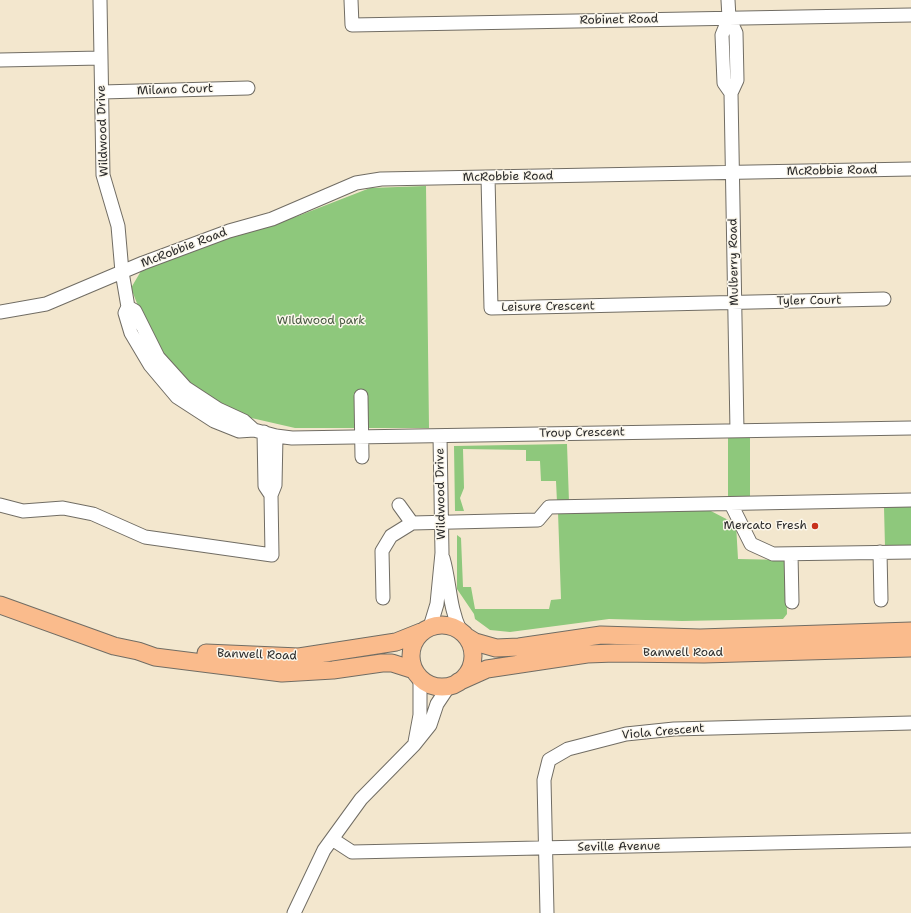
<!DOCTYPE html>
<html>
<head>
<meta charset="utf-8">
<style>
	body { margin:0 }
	canvas { display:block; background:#f3e7ce }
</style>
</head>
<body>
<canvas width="911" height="913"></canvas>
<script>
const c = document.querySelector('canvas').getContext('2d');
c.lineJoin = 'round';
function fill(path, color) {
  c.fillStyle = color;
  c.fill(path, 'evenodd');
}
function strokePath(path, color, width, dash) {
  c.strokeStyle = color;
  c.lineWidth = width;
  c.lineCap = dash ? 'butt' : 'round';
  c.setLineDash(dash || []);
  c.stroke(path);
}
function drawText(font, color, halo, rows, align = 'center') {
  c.font = font + ' "Shantell Sans",sans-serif';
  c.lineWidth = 3;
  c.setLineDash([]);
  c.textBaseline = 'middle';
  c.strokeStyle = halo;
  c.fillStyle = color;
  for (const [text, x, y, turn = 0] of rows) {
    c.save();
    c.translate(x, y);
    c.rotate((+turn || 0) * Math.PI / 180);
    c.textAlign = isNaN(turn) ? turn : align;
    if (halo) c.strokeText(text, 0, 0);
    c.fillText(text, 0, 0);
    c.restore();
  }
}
fill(new Path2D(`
	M 426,186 L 429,428 L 295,428 L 234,414 L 182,381 L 149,334 L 131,288 L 141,271 L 220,240 L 298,216 L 370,188 Z
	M 728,438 L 750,438 L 750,499 L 728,499 Z
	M 567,444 L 569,502 L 557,502 L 556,481 L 541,481 L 540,461 L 526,461 L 526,450 L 463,449 L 464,488 L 460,498 L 464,511 L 455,511 L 454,446 Z
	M 889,506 L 911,506 L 911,546 L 885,547 L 884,507 Z
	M 707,509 L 736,524 L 738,559 L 786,560 L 787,614 L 783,619 L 682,621 L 609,619 L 510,632 L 490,630 L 475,619 L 474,614 L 457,589 L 457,535 L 461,538 L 463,587 L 471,587 L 475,609 L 549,609 L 551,600 L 561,599 L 558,512 Z`), '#8ec87c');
const minor = new Path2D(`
	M 100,0 L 103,175 L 118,226 L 122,272 L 128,307
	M 351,0 L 352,25 L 911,15
	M 728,0 L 729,18 L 722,35 L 724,83 L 731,93
	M 729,18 L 736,33 L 737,80 L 731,93 L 737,431
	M 0,60 L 101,58
	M 102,92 L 248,88
	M 488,177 L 491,308 L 884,299
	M 128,307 L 125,313 L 131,333 L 150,365 L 177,397 L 214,421 L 239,431 L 254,430 L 276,436 L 292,438 L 911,428
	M 128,307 L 135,311 L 158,357 L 186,388 L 218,409 L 244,421 L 254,430
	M 0,312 L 46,304 L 143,263 L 229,231 L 272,219 L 356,183 L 381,179 L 911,169
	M 361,396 L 362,457
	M 264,432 L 265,486 L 271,495
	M 731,504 L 751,544 L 773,554 L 911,552
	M 0,505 L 23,511 L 63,508 L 93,514 L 145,537 L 272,555 L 271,495 L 275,485 L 276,436
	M 399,505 L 412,523
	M 880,552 L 881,600
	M 791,554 L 792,602
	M 443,558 C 450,582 449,607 460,630
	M 383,598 L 382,551 L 391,536 L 412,523 L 538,520 L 549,507 L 911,500
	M 430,627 L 437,604 L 442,553 L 440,436
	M 415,742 L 420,715 L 420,678
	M 332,839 L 352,852 L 911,840
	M 294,913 L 324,850 L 361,799 L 414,745 L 430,725 L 437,704 L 449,686
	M 547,913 L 544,780 L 549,760 L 568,749 L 626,734 L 674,729 L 911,723`);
const major = new Path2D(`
	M 0,605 L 114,646 L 138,651 L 155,657 L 282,673 L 333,670 L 382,663 L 392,663 L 414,670
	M411 656a31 31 0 1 1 62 0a31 31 0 1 1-62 0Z
	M 467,637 L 475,642 L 496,648 L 519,647 L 601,635 L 700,638 L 911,631
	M 206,653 L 299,657 L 396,642 L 421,632
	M 458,682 L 487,669 L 587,654 L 615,653 L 704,654 L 911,648`);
strokePath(minor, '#716d64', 15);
strokePath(major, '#716d64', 19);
strokePath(minor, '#fff', 13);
strokePath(major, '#fabb8c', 17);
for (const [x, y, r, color] of [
	[815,526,4,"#c8321e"]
]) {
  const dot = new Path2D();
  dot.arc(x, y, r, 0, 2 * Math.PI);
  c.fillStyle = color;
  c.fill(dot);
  strokePath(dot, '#fbf7ec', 1.5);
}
drawText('12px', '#2b2b2b', '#fbf7ec', [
	["Robinet Road",619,20,-1],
	["Milano Court",175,90,-2],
	["Wildwood Drive",103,131,-92],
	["McRobbie Road",832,171,-1],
	["McRobbie Road",508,177,-1],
	["McRobbie Road",184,248,-21],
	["Mulberry Road",734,262,-91],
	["Tyler Court",809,301,-1],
	["Leisure Crescent",548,307,-1],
	["Troup Crescent",582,433,-1],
	["Wildwood Drive",441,494,-91],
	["Banwell Road",683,653],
	["Banwell Road",257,655,2],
	["Viola Crescent",663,732,-5],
	["Seville Avenue",619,847,-1]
]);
drawText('12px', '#495a43', '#fbf7ec', [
	["Wildwood park",321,321]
]);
drawText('12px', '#2b2b2b', '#fbf7ec', [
	["Mercato Fresh",807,526]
], 'right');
</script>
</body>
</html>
